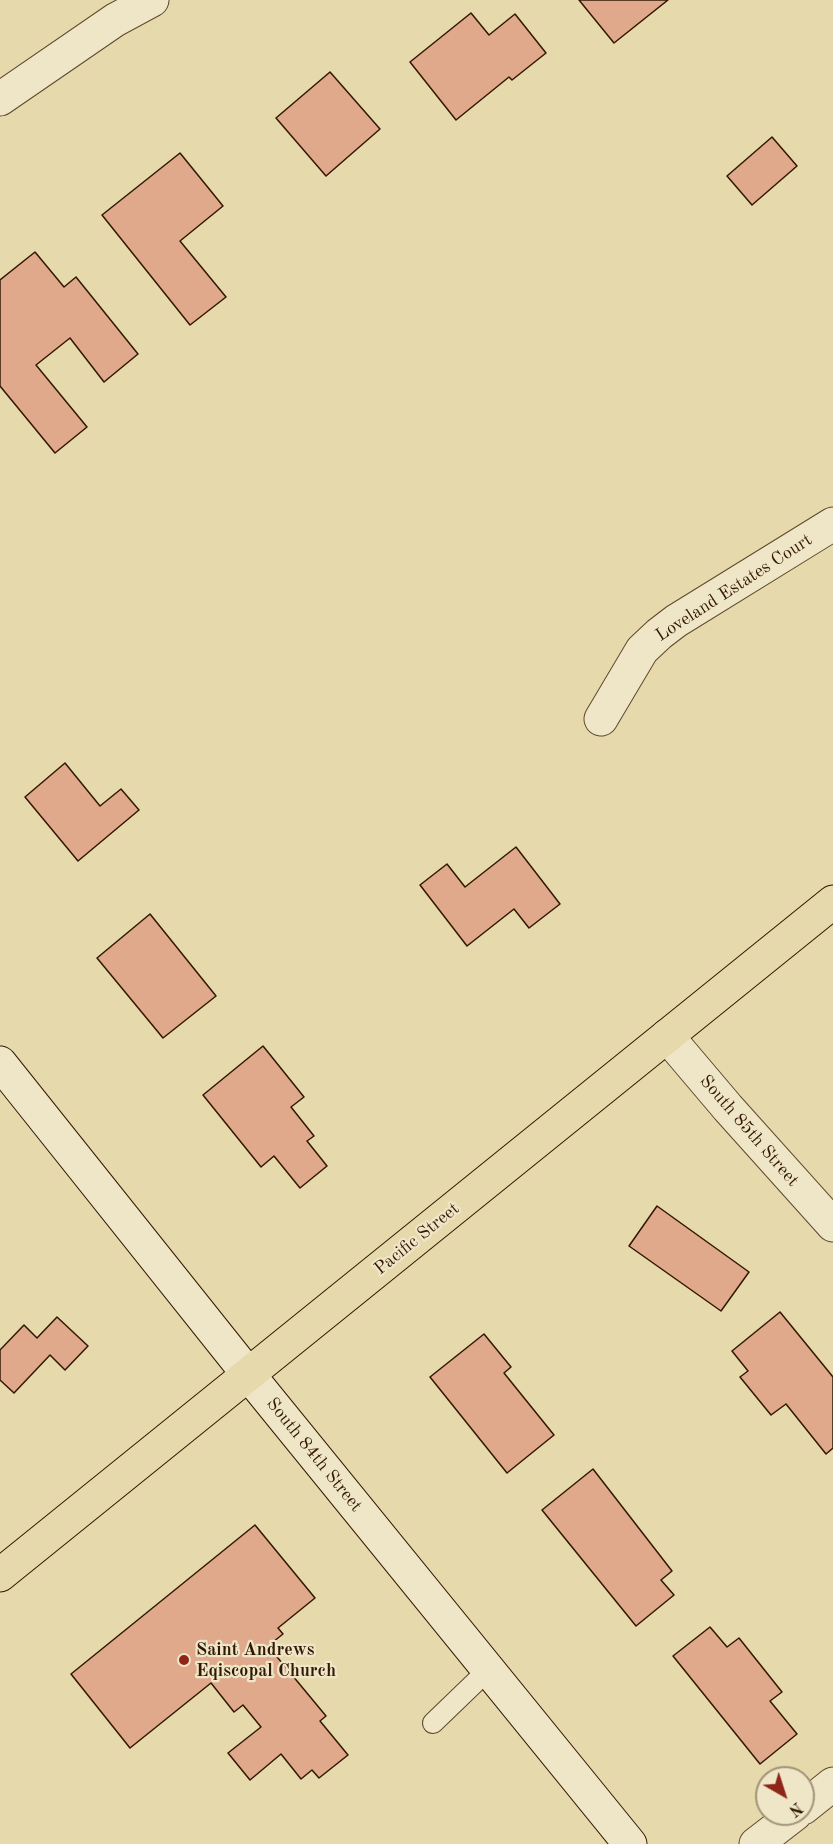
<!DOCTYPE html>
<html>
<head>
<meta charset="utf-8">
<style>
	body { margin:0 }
	#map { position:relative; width:833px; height:1844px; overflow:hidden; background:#e6d9ab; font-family:"Old Standard TT",serif }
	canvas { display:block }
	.north { position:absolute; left:755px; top:1766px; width:60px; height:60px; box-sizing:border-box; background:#efe6c8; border:2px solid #a39479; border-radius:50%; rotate:141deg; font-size:16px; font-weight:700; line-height:24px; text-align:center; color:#321803 }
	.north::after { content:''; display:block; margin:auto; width:21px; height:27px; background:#8f2418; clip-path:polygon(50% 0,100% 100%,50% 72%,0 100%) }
</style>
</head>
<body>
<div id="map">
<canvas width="833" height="1844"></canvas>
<div class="north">N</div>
</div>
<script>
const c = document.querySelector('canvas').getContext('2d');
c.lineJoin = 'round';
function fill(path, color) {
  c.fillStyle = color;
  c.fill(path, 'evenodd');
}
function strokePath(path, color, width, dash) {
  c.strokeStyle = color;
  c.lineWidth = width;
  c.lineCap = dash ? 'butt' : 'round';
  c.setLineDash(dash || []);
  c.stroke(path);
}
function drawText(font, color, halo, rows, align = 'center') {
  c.font = font + ' "Old Standard TT",serif';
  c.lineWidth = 4.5;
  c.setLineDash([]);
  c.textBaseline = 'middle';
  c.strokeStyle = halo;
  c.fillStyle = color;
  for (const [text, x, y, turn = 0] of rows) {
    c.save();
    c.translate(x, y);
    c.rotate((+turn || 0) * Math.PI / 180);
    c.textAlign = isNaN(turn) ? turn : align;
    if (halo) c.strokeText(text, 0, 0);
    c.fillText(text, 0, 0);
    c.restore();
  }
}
const building = new Path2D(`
	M 579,0 L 668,0 L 614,43 Z
	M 471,13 L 489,35 L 515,14 L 546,53 L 512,80 L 509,77 L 456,120 L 410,62 Z
	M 330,72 L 380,129 L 326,176 L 276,118 Z
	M 772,137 L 797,166 L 752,205 L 727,176 Z
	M 180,153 L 223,206 L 180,241 L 226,297 L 190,325 L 102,215 Z
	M 35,252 L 64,287 L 76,277 L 138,354 L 104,382 L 70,338 L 36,365 L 87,427 L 55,453 L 0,386 L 0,280 Z
	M 65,763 L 100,806 L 121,789 L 139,810 L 78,861 L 25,797 Z
	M 516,847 L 560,904 L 529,928 L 514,909 L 467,946 L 420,885 L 447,864 L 465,887 Z
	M 150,914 L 216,996 L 163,1038 L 97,958 Z
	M 263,1046 L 304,1097 L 291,1107 L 314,1136 L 307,1141 L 327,1166 L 300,1188 L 274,1156 L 261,1167 L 203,1095 Z
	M 657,1206 L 749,1272 L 721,1311 L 629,1246 Z
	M 780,1312 L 833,1377 L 833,1448 L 826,1454 L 786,1404 L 771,1415 L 740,1377 L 748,1371 L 732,1351 Z
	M 57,1317 L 88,1346 L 65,1370 L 50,1355 L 14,1393 L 0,1380 L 0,1350 L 24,1325 L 37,1338 Z
	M 484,1334 L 511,1367 L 504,1373 L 554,1435 L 507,1473 L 430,1377 Z
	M 593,1469 L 672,1571 L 661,1580 L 674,1595 L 636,1626 L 542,1510 Z
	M 255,1525 L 315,1598 L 278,1628 L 283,1634 L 268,1646 L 326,1716 L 320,1721 L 348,1755 L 319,1778 L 312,1770 L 301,1779 L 281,1754 L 250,1780 L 228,1753 L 261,1727 L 243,1705 L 234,1712 L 211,1683 L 130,1748 L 71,1674 Z
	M 710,1627 L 727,1647 L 739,1638 L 782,1692 L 770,1701 L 797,1734 L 760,1764 L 673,1656 Z`);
fill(building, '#e0a98c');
strokePath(building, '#321803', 1.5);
const service = new Path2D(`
	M 433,1723 L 488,1670`);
const minor = new Path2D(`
	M 0,99 L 115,20 L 152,0
	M 601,719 L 642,650 L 659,634 L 676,621 L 833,524
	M 667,1036 L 728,1108 L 833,1225
	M 803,1808 L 833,1784
	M 756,1844 L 795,1814`);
const secondary = new Path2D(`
	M 0,1063 L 248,1374 L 630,1844`);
const primary = new Path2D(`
	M 0,1575 L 833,902`);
strokePath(service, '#5f482d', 22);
strokePath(minor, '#5f482d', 35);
strokePath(secondary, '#321803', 35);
strokePath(primary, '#321803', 35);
strokePath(service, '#efe6c8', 20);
strokePath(minor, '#efe6c8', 33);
strokePath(secondary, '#efe6c8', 33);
strokePath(primary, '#e6d9ab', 33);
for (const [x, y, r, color] of [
	[184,1660,6,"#8f2418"]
]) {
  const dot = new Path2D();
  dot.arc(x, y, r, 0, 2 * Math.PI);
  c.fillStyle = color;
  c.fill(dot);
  strokePath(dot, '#efe6c8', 2);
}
drawText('18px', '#321803', '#efe6c8', [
	["Loveland Estates Court",734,588,-33],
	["South 85th Street",749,1131,49],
	["Pacific Street",417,1239,-39],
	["South 84th Street",314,1455,51]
]);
drawText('bold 18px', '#321803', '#efe6c8', [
	["Saint Andrews",196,1650],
	["Eqiscopal Church",196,1671]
], 'left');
</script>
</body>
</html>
